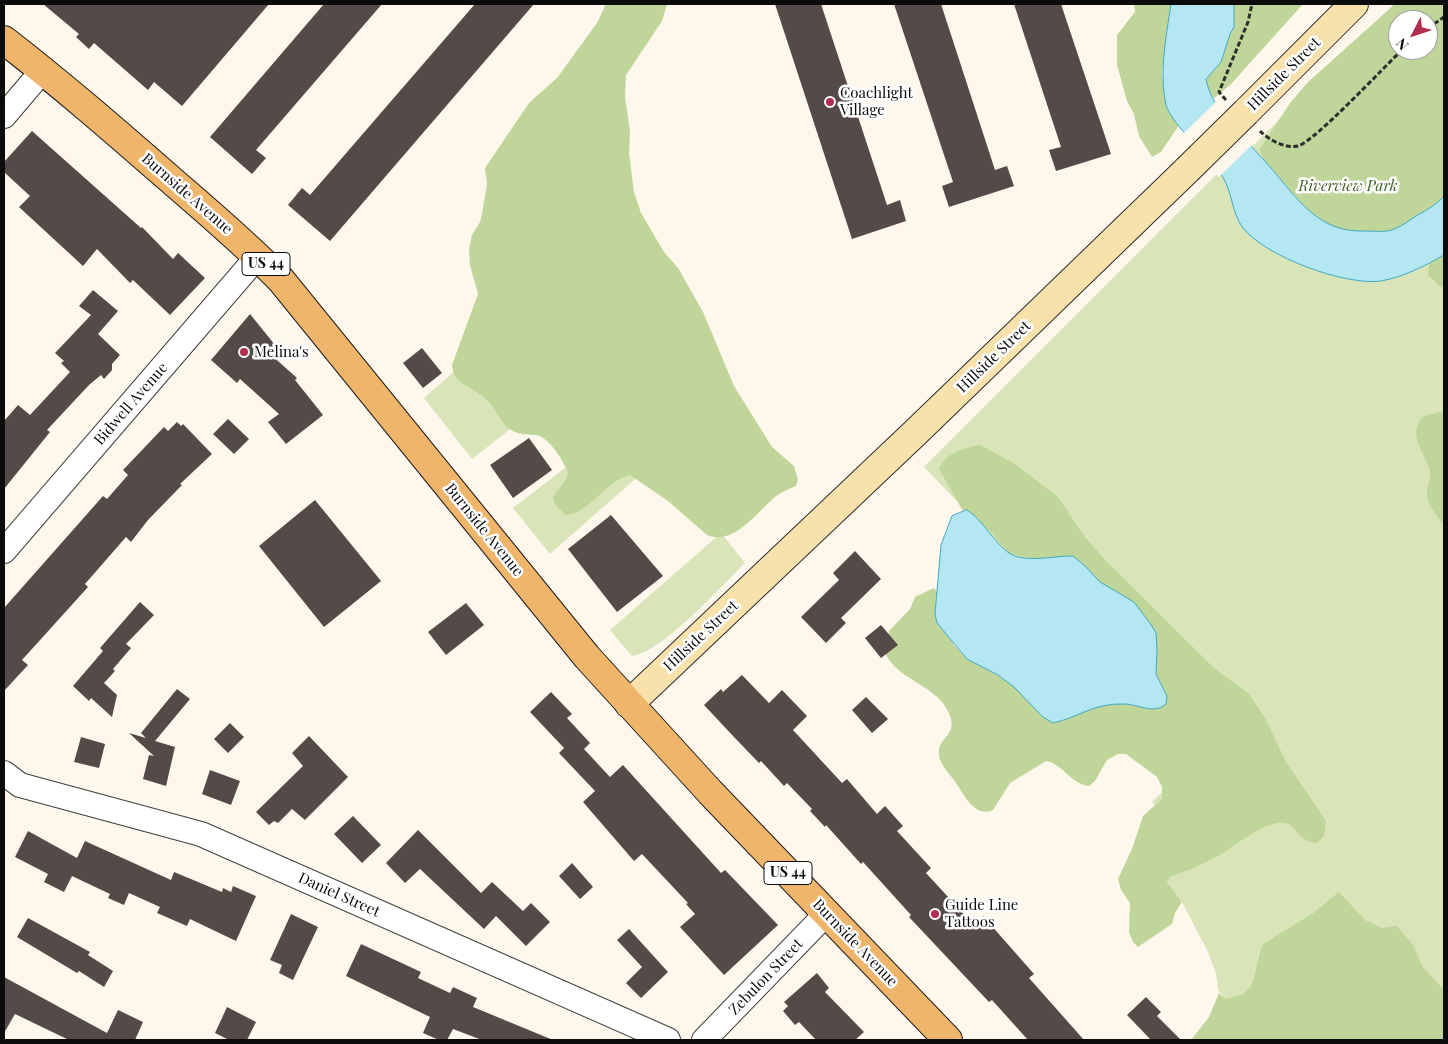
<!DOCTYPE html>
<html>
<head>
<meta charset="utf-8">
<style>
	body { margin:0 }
	#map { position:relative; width:1448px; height:1044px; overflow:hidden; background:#fef7ec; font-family:"Playfair Display",serif }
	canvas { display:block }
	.frame { position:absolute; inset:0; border:5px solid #0c0c0c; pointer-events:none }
	.north { position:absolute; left:1388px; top:10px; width:50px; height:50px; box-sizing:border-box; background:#fff; border:1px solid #9e9e9e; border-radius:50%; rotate:229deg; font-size:14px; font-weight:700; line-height:20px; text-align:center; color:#0c0c0c }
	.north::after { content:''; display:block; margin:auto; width:18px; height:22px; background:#b22e4e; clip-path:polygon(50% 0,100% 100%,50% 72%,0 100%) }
</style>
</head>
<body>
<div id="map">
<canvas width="1448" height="1044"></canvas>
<div class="frame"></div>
<div class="north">N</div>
</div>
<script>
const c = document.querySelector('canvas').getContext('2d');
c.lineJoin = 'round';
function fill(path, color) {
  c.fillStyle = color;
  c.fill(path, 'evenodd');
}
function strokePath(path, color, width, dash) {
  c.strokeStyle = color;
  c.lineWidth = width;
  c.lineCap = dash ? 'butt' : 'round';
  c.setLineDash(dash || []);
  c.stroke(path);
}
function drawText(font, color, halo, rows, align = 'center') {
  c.font = font + ' "Playfair Display",serif';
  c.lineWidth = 5;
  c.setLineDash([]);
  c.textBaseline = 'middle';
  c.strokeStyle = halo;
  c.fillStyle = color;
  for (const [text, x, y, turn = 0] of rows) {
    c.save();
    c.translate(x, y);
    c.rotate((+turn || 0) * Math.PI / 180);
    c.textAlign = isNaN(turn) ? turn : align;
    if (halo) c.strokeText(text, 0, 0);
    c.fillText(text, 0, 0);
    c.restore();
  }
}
fill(new Path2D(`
	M 1394,4 L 1444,4 L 1444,267 L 1433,281 L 1444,288 L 1444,1040 L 1307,937 C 1292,936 1279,932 1266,942 C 1249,954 1267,987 1237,997 C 1231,998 1227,999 1222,996 L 1218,989 L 1216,973 L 1207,950 L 1182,902 L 1167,882 L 1170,877 L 1208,860 L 1152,802 L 1222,734 L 1084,731 L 1064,612 L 924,467 L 1226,165 L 1230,169 ZM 1398,20 L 1428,20 L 1428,50 L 1398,50 Z
	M 590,252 L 651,319 L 472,459 L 424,398 Z
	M 629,419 L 660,457 L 550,554 L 513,508 Z
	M 721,533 L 745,563 C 720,587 664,651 632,656 L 610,630 Z`), '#d9e5b8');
fill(new Path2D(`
	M 606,4 L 667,4 L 662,21 L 626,75 L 625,97 L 630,132 L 629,153 L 634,192 L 641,213 L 664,252 L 678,268 L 703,312 L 734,386 L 772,447 L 794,466 L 798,480 L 796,486 C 789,489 781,492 775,497 C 756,513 734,546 707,535 L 668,501 L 630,475 C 604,481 592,513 565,515 L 555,504 L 553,497 L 566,479 L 568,472 C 563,461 549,436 535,435 C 527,434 517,435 510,429 C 501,423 496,409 488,401 C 476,387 453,386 452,365 L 478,294 L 470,265 L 469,249 L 472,235 L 480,222 L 482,214 L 487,184 L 485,168 L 529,103 L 557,78 L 597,23 Z
	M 1134,4 L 1171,4 L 1162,73 L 1167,108 L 1179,125 L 1161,152 L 1152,157 L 1139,136 L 1134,114 L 1127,101 L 1117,65 L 1117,35 L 1135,12 Z
	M 1234,4 L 1303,4 L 1231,84 L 1214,98 L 1209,94 L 1206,79 L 1221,62 L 1230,34 L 1234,27 Z
	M 1395,4 L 1444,4 L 1444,196 C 1436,206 1424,211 1413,218 C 1389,235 1387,231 1360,231 C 1314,231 1291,189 1263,158 L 1260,149 L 1290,103 L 1307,83 ZM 1398,20 L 1428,20 L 1428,50 L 1398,50 Z
	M 1444,255 L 1444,288 L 1439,286 L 1428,275 L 1429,264 Z
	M 1439,412 L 1444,413 L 1444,526 C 1437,515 1426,505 1427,492 C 1428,485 1431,478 1430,472 C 1426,452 1407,438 1422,417 Z
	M 980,445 L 1015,464 L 1058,497 L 1084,536 L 1105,560 L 1214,668 L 1249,694 L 1265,718 L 1286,762 L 1326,821 L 1324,836 L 1317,843 C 1296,841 1297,825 1285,823 C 1264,820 1233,848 1216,857 C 1202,865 1186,871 1170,877 L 1167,882 L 1182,902 L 1175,913 L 1172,924 L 1138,947 L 1133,942 L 1129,932 L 1130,903 L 1121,890 L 1118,879 L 1132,849 L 1143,816 L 1162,799 L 1162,787 L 1157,777 L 1126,754 L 1118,754 L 1107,760 L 1095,781 L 1089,786 C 1071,784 1063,764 1046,761 L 1010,783 L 993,810 C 974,819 962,791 954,780 C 948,772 937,761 939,750 C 940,738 955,735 951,719 C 942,685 899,683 885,653 L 889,631 L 910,609 L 915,597 L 934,588 L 937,592 L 935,614 L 954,645 L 967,659 L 998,675 L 1020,691 L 1043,717 L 1063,721 L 1083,710 L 1116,703 L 1129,704 L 1148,709 L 1163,707 L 1167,696 L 1156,674 L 1156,633 L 1134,602 L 1100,582 L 1076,558 L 1069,556 L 1036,559 L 1009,554 L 991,532 L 967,510 L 963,511 L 939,469 C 945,453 964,448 980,445 Z
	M 1339,892 L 1365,920 L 1382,928 L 1397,926 L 1413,945 L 1422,966 L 1444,990 L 1444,1040 L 1191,1040 L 1209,1017 L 1219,993 C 1224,999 1227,999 1234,997 C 1262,991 1252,963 1263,944 L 1312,914 Z`), '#c0d599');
const water = new Path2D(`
	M 1171,4 L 1234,4 L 1234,27 L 1230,34 L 1221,62 L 1206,79 C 1212,111 1242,135 1263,159 C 1292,190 1313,231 1360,231 C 1387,231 1389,235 1413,218 C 1424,211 1436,206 1444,196 L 1444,255 C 1425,266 1403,277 1381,281 C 1346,286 1266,257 1243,228 C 1230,211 1234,190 1218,170 C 1206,156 1170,121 1166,105 C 1159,71 1166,38 1171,4 Z
	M 967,510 C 986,522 999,553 1018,557 C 1036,561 1054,556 1073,556 L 1085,566 L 1100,582 L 1134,602 L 1152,626 L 1156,633 L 1157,650 L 1156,674 L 1167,696 L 1166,704 C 1154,715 1138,704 1124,704 C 1093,703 1080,717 1053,723 L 1043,717 L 1014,687 L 998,675 L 967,659 L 937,623 L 935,614 L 941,545 L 952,516 Z`);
fill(water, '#b4e7f2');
strokePath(water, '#40a9c4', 1);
fill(new Path2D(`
	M 1217,101 L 1253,144 L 1219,177 L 1183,134 Z`), '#fef7ec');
fill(new Path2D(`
	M 43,4 L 269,4 L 182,106 L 154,82 L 148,90 L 94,43 L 89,49 L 76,37 L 79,34 Z
	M 324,4 L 382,4 L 256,150 L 266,158 L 252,174 L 210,137 Z
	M 475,4 L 534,4 L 330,241 L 288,205 L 302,188 L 310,195 Z
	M 775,4 L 821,4 L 887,205 L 900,200 L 906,221 L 852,239 Z
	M 894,4 L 941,4 L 995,170 L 1007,166 L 1014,186 L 949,207 L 942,186 L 953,182 Z
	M 1014,4 L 1061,4 L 1111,154 L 1056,171 L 1049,150 L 1061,147 Z
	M 32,131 L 141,228 L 142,227 L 173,259 L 178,253 L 205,278 L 170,315 L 133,280 L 130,283 L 97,249 L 83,266 L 19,207 L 30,196 L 4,172 L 4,162 Z
	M 93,290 L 118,311 L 98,334 L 120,355 L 112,364 L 112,370 L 104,379 L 101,375 L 89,385 L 47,430 L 50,432 L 4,489 L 4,421 L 18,405 L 30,415 L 70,372 L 61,363 L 64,361 L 55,353 L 91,315 L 79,306 Z
	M 250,314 L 275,345 L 269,353 L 297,378 L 295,380 L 323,415 L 286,444 L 268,422 L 279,414 L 240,379 L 237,383 L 211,360 Z
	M 422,348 L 442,373 L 423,388 L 403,363 Z
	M 228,419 L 249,439 L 234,454 L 213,434 Z
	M 177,422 L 181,426 L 183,424 L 212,454 L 180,484 L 182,485 L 148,520 L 131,542 L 126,537 L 85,584 L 88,587 L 22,660 L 28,665 L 4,691 L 4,608 L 103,496 L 107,499 L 128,475 L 123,470 L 164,427 L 168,431 Z
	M 529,438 L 552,470 L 513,498 L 490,465 Z
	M 315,500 L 381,581 L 324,627 L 259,546 Z
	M 611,515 L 663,576 L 617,612 L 568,549 Z
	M 855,551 L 881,579 L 841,618 L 846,623 L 826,643 L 801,617 L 839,580 L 833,573 Z
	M 140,602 L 154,615 L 126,644 L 131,648 L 113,669 L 115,671 L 104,683 L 117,695 L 112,717 L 91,698 L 89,701 L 73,686 L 103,651 L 100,648 Z
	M 466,603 L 484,625 L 446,655 L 428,632 Z
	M 881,625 L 898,645 L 881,658 L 865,638 Z
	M 742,675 L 769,703 L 782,690 L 807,716 L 793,730 L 842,783 L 847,779 L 877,814 L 885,806 L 903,826 L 897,831 L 931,868 L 926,873 L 974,925 L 983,916 L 1034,974 L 1029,978 L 1084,1040 L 1028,1040 L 992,1000 L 989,1002 L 909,917 L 911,915 L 863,862 L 861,864 L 826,825 L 825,827 L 810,811 L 812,809 L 787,783 L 784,786 L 761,761 L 759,763 L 734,737 L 704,705 L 721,689 L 723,692 Z
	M 177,689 L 190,699 L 155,741 L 175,747 L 166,786 L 143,779 L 149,755 L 154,756 L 129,733 L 146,738 L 141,733 Z
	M 551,692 L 572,714 L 567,718 L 590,743 L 584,749 L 610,777 L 623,765 L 721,873 L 725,870 L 778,925 L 724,975 L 680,927 L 695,914 L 686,904 L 688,903 L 642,854 L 634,861 L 583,802 L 595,791 L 559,753 L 564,748 L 530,712 Z
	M 866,697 L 888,719 L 872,733 L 852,710 Z
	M 230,723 L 244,737 L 228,753 L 214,739 Z
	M 309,736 L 348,777 L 305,820 L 292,809 L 278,823 L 274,821 L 269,825 L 256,812 L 303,766 L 292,753 Z
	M 81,737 L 105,744 L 99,768 L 74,762 Z
	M 210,770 L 240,781 L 231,805 L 202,794 Z
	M 353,816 L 381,845 L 362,863 L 334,834 Z
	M 418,830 L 481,893 L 492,882 L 523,911 L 531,903 L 550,922 L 526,946 L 496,916 L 484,929 L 420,869 L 405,883 L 386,863 Z
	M 28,831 L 77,858 L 85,841 L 171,880 L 174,872 L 222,892 L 223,888 L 231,892 L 233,886 L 256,896 L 236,941 L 190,919 L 187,926 L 157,913 L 160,907 L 129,893 L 124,905 L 108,898 L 110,894 L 72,876 L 64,892 L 44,882 L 48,874 L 15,857 Z
	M 572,863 L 593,887 L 580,899 L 559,876 Z
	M 291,914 L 318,927 L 293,980 L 279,973 L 282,965 L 270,960 Z
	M 28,918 L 90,952 L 88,955 L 113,971 L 104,987 L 79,971 L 77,973 L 17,937 Z
	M 629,929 L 668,972 L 641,998 L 626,983 L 642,967 L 617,940 Z
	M 361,944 L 421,972 L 418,978 L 450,993 L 453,987 L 477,998 L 473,1007 L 553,1040 L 482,1040 L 453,1029 L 447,1040 L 439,1040 L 423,1033 L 430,1017 L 346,976 Z
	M 817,973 L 829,988 L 825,992 L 864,1032 L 855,1040 L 816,1040 L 799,1022 L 795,1025 L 783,1011 L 788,1006 L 784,1002 Z
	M 4,977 L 107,1033 L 118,1010 L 143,1022 L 135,1040 L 69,1040 L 15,1014 L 4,1033 Z
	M 1146,997 L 1161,1012 L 1157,1016 L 1181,1040 L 1151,1040 L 1127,1015 Z
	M 227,1007 L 256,1022 L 247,1040 L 229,1040 L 215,1033 Z`), '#544b49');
const minor = new Path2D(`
	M 4,116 L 43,70
	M 4,551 L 258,256
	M 4,773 L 20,785 L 201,834 L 668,1040
	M 704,1040 L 827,913`);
const secondary = new Path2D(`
	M 1246,112 L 1354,4
	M 629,704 L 916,432 L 1187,170`);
const primary = new Path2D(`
	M 4,40 C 61,84 116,132 171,180 C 208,212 246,244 281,280 L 587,657 L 710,792 L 948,1040`);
strokePath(minor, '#3f3f3f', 26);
strokePath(secondary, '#2e2e2e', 30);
strokePath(primary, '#1d1d1d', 30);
strokePath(new Path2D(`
	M 1428,28 L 1444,17
	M 1226,100 L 1219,92 L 1248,22 L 1252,4
	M 1260,131 C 1268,139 1285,149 1298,146 C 1314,142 1385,66 1402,50`), '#2e2e2e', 3, [5, 2.5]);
strokePath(minor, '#fff', 24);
strokePath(secondary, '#f9e1ab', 28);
strokePath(primary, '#efb56b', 28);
const secondaryBridge = new Path2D(`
	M 1187,170 L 1246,112`);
strokePath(secondaryBridge, '#2e2e2e', 30, []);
strokePath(secondaryBridge, '#f9e1ab', 28);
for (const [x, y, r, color] of [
	[830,102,5,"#b22e4e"],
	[244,352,5,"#b22e4e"],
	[935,914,5,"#b22e4e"]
]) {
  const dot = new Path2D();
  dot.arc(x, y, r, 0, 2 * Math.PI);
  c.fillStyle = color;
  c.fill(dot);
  strokePath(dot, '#fff', 2);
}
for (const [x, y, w] of [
	[266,264,48],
	[788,873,48]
]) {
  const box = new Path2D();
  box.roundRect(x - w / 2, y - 11.5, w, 23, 4);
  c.fillStyle = '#fff';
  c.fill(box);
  strokePath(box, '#0c0c0c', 1);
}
drawText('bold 14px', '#0c0c0c', null, [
	["US 44",266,264],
	["US 44",788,873]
]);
drawText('15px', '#0c0c0c', '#fff', [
	["Hillside Street",1284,74,-45],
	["Burnside Avenue",187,194,41],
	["Hillside Street",994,357,-44],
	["Bidwell Avenue",131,404,-49],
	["Burnside Avenue",484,530,51],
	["Hillside Street",701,636,-43],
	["Daniel Street",339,895,24],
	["Burnside Avenue",855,943,46],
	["Zebulon Street",766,977,-46]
]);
drawText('15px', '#0c0c0c', '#fff', [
	["Coachlight",840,93],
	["Village",840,110],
	["Melina's",254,352],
	["Guide Line",945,905],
	["Tattoos",945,922]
], 'left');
drawText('italic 15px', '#3a5f21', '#fff', [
	["Riverview Park",1348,186]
]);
</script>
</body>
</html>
